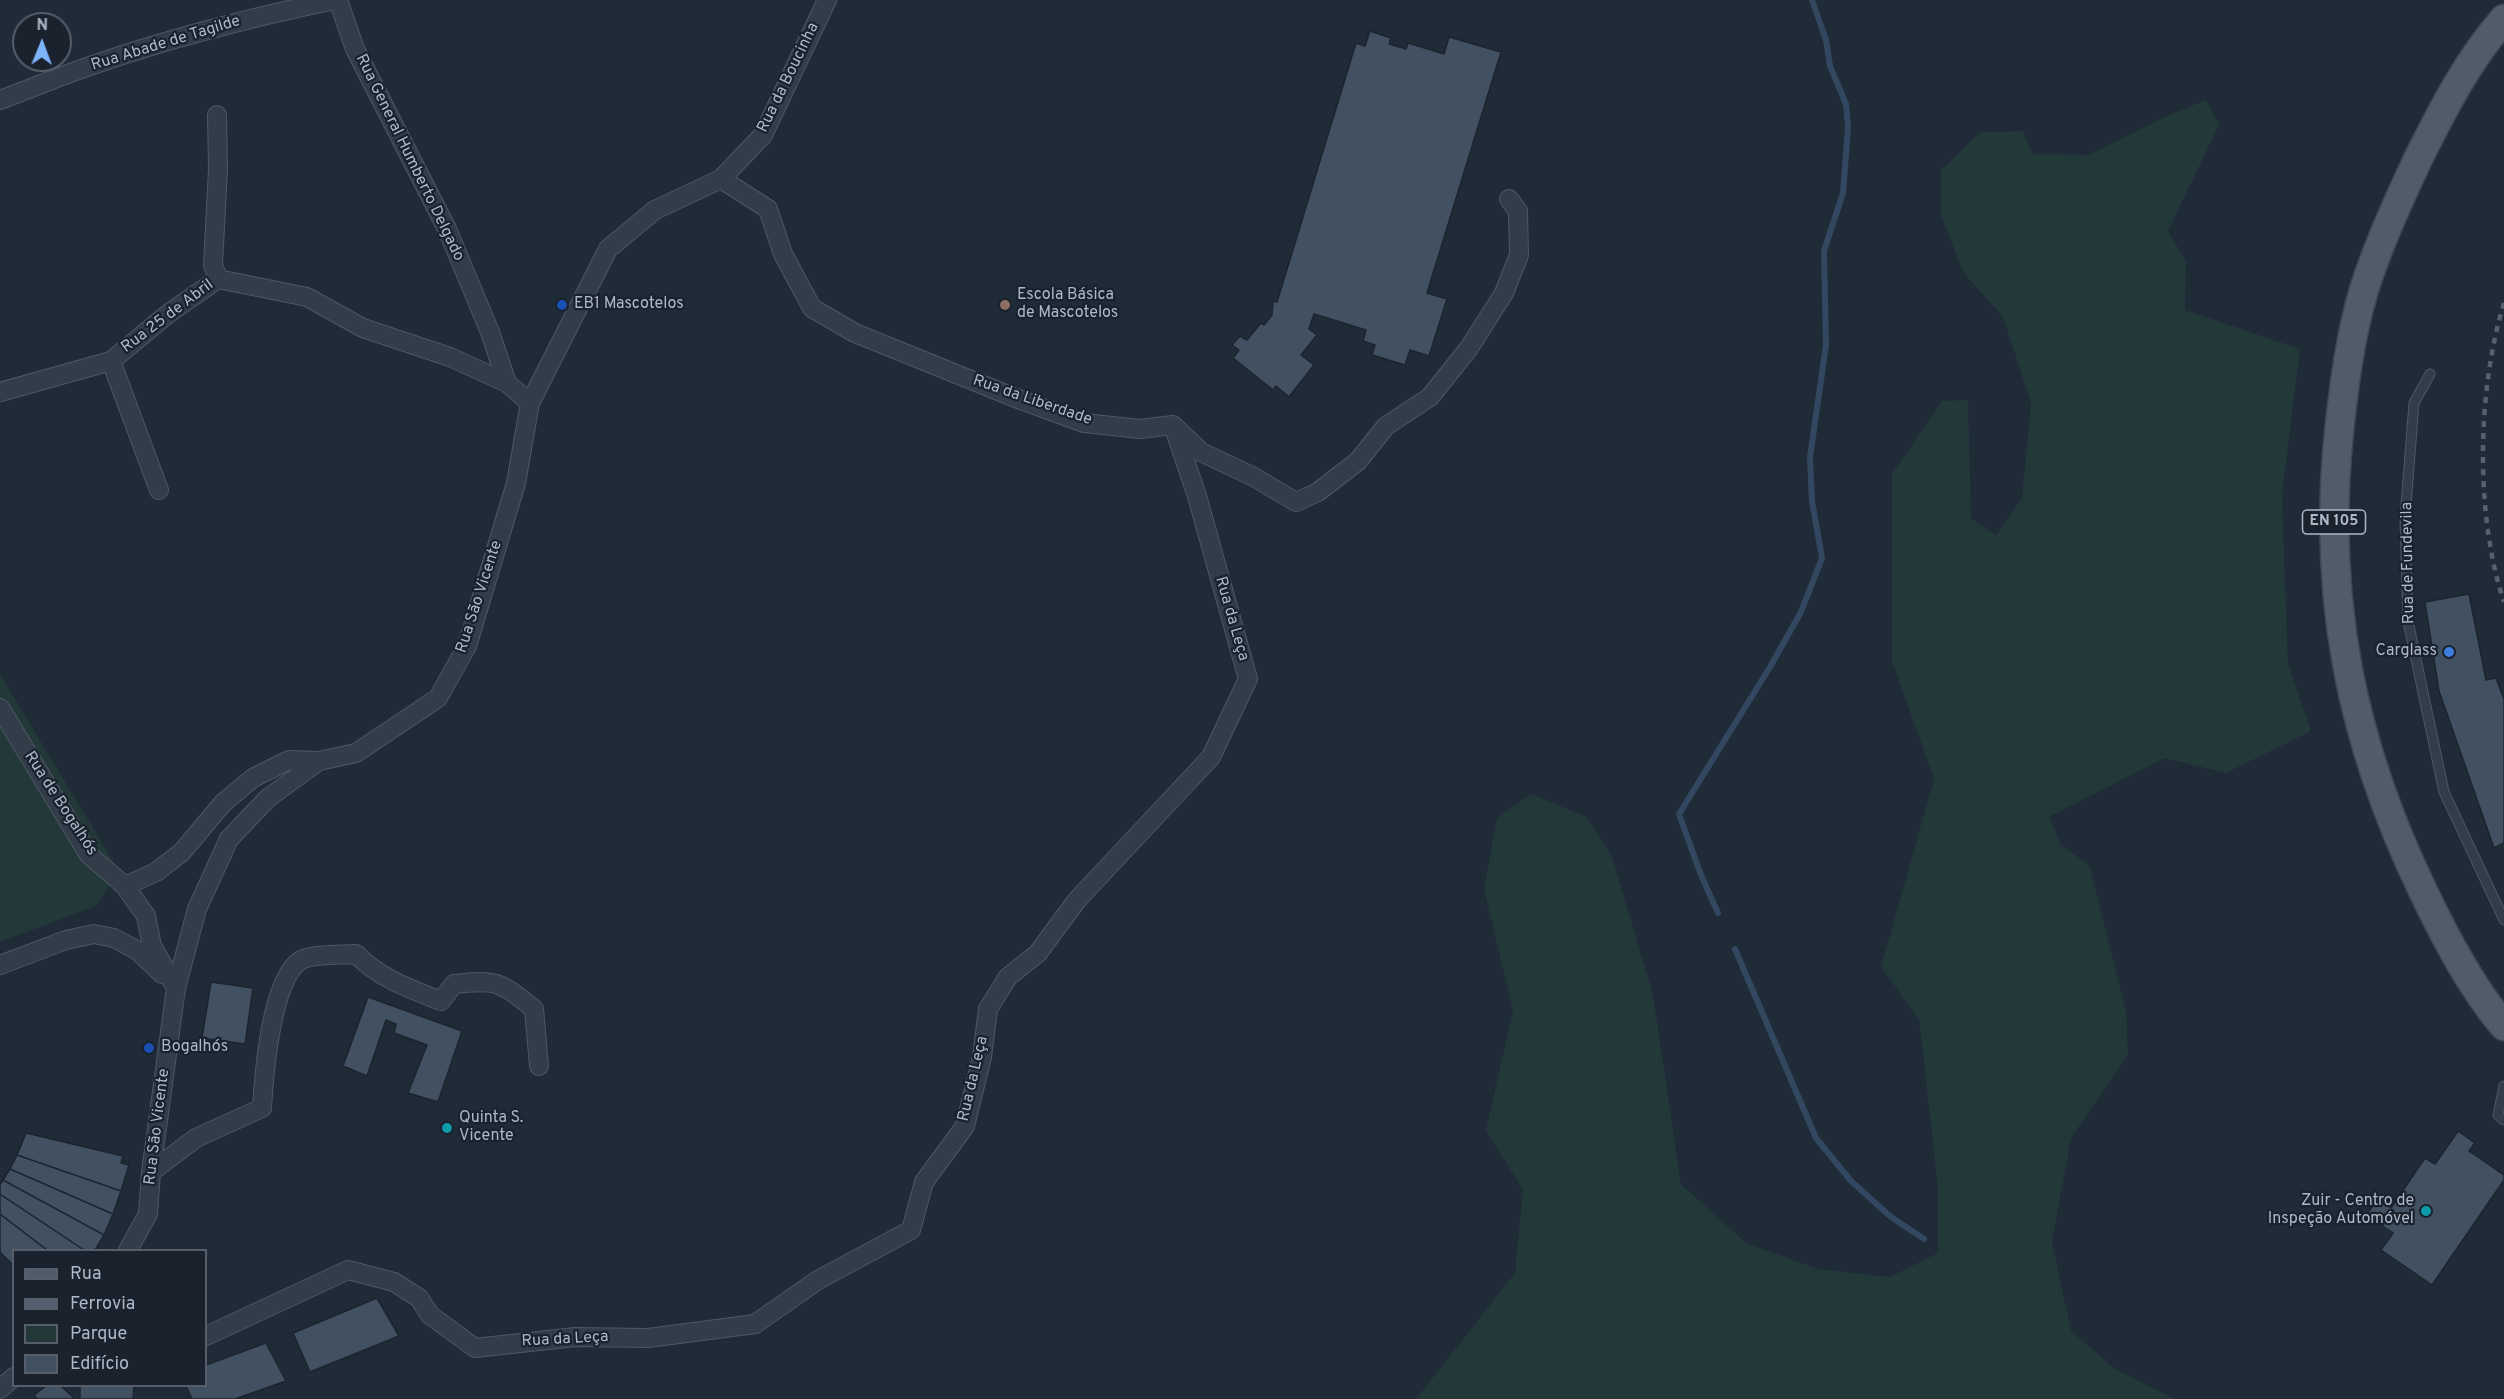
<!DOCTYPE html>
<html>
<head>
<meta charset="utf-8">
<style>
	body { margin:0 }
	#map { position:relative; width:2504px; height:1399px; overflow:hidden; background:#202b38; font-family:Overpass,sans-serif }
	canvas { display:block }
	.legend { position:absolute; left:12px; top:1249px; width:195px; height:138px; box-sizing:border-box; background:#19222d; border:2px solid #555e6a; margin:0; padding:8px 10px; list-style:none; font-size:18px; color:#aeb8c6 }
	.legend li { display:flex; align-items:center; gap:12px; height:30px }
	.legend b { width:30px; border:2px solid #555e6a }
	.north { position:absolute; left:12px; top:12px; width:60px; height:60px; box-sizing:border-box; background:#19222d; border:2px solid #555e6a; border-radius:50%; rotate:1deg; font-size:16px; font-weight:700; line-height:24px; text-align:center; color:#aeb8c6 }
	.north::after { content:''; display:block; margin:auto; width:21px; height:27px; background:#7db3fb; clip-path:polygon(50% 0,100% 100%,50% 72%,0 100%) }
</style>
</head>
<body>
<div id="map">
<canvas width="2504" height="1399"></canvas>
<ul class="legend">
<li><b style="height:8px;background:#515c69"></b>Rua</li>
<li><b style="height:8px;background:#556170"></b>Ferrovia</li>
<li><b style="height:16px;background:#223839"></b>Parque</li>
<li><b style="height:16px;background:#425161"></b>Edifício</li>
</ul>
<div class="north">N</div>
</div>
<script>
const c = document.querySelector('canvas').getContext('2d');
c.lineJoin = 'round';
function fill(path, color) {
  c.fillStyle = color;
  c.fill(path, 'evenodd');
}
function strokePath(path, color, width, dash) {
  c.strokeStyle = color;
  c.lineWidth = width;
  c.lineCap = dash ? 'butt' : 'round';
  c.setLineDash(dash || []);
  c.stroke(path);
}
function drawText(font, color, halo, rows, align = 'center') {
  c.font = font + ' Overpass,sans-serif';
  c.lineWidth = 4.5;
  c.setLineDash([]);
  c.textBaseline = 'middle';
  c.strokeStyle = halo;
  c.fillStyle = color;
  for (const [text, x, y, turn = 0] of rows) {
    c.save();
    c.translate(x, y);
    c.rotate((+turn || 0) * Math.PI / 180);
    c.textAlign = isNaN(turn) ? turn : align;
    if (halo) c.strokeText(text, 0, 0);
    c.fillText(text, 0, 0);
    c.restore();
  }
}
fill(new Path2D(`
	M 2206,100 L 2219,125 L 2168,231 L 2186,261 L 2185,310 L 2300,349 L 2282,496 L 2288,663 L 2311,731 L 2226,773 L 2165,758 L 2049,817 L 2061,845 L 2089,865 L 2126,1010 L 2128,1055 L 2071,1138 L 2052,1242 L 2071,1331 L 2114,1368 L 2174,1399 L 1416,1399 L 1515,1273 L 1523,1190 L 1486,1130 L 1513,1011 L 1484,889 L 1497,818 L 1531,794 L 1587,817 L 1612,857 L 1653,995 L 1681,1184 L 1746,1243 L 1818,1269 L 1890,1277 L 1938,1253 L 1938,1188 L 1919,1019 L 1881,967 L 1934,779 L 1892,661 L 1892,474 L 1942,401 L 1968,400 L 1971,518 L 1996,536 L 2022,498 L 2031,403 L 2003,317 L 1963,272 L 1941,215 L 1941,170 L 1980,132 L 2023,131 L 2032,154 L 2089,155 L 2164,117 Z
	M 0,674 L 119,871 L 96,906 L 0,942 Z`), '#223839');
strokePath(new Path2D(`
	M 1718,913 L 1701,875 L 1679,814 L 1770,667 L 1801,612 L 1822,558 L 1812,501 L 1810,457 L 1826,345 L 1824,251 L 1843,193 L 1848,127 L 1846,104 L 1830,66 L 1826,40 L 1812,0
	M 1735,949 L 1816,1138 L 1851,1181 L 1891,1217 L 1924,1239`), '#324861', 6);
const building = new Path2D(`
	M 1370,31 L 1391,38 L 1389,44 L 1406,49 L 1408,43 L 1444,54 L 1449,37 L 1501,52 L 1427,293 L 1447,299 L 1429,356 L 1410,350 L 1405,365 L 1372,355 L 1375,345 L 1363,341 L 1366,330 L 1314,314 L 1309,329 L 1317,335 L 1301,355 L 1314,365 L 1289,397 L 1276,386 L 1273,390 L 1233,358 L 1239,350 L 1232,345 L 1240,336 L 1247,340 L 1261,323 L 1264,325 L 1272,315 L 1273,301 L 1277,302 L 1356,43 L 1365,46 Z
	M 2469,594 L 2486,680 L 2496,678 L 2504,699 L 2504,843 L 2494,848 L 2439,691 L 2425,602 Z
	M 211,982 L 253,988 L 245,1044 L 202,1038 Z
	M 368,997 L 462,1031 L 438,1102 L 408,1093 L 427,1045 L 394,1033 L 396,1024 L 386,1020 L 367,1076 L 343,1066 Z
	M 2458,1131 L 2475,1143 L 2469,1151 L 2504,1175 L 2504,1180 L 2432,1285 L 2381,1250 L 2393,1233 L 2366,1215 L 2378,1199 L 2391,1208 L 2425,1158 L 2435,1164 Z
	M 26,1133 L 123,1156 L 121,1163 L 129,1165 L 121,1191 L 17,1155 Z
	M 17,1155 L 121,1191 L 113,1214 L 10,1169 Z
	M 10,1169 L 113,1214 L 104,1235 L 3,1180 Z
	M 3,1180 L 104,1235 L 95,1250 L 84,1250 L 0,1194 L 0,1185 Z
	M 0,1194 L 84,1250 L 47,1250 L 0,1214 Z
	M 0,1214 L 38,1243 L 47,1250 L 14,1250 L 14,1266 L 0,1252 Z
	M 377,1298 L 399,1336 L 310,1372 L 293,1333 Z
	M 266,1343 L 286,1381 L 235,1399 L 192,1399 L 186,1386 L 206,1386 L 206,1365 Z
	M 46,1386 L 61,1386 L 75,1399 L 37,1399 L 34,1395 Z
	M 80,1386 L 134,1386 L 133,1399 L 80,1399 Z`);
fill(building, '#425161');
strokePath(building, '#1b242f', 1.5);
const lane = new Path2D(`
	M 2430,374 L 2414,403 L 2405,518 L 2408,621 L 2444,792 L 2504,920
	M 2504,1086 L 2498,1115 L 2504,1120`);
const street = new Path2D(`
	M 338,0 L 355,49 L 447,229 L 490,332 L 507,383
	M 0,100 C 30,89 60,76 90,66 C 170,38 253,17 335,0
	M 217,115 L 218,169 L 213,265 L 218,279
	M 721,179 L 768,209 L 783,254 L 812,308 L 855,333 L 1013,397 L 1084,423 L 1140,429 L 1173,425 L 1201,452 L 1254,477 L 1296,502 L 1318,492 L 1358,461 L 1386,426 L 1430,397 L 1469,348 L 1504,293 L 1519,255 L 1518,211 L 1509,199
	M 111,361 L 159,490
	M 0,392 L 111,361 L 169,313 L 218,279 L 307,297 L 363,328 L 450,357 L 507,383 L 530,403
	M 0,708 L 89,855 L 125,886 L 146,916 L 152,946 L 176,988
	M 125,886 L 156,872 L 182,852 L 223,803 L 253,778 L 289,760 L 319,761
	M 0,965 L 66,940 L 94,934 L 114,938 L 138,951 L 162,974
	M 151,1172 L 196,1138 L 262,1108 C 264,1074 271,979 301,960 C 312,954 342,955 356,954 C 379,978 410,989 441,1001 L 454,984 C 498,979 500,982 534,1009 L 539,1066
	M 128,1250 L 148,1214 L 151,1172 L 176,988 L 197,909 L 229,839 L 268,798 L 319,761 L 356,753 L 438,698 L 467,646 L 516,483 L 530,403 L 608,249 L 655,210 L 721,179 L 763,135 L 827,0
	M 206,1336 L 348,1270 L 394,1282 L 419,1298 L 430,1315 L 475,1348 L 575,1337 L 648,1338 L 755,1324 L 818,1280 L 911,1230 L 924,1182 L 965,1126 L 982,1057 L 988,1009 L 1008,977 L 1038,953 L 1077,900 L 1211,757 L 1248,679 L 1197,496 L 1173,425
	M 0,1389 L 14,1377`);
const primary = new Path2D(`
	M 2504,19 C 2468,60 2443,109 2419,157 C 2398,201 2377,247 2363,293 C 2350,338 2344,386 2339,432 C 2322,597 2351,742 2423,891 C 2445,937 2471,987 2504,1026`);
strokePath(lane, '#4e5864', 11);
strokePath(street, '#4e5864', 20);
strokePath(primary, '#3d4652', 31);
strokePath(lane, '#333d49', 9);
strokePath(street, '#333d49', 18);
strokePath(primary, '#515c69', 28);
strokePath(new Path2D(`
	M 2504,303 C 2477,390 2475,516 2504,602`), '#556170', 4.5, [6, 6]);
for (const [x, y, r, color] of [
	[562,305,6,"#1a4fb4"],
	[1005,305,6,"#8d6e63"],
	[2449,652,6,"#3f7fe0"],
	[149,1048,6,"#1a4fb4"],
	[447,1128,6,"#0f9aa8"],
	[2426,1211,6,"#0f9aa8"]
]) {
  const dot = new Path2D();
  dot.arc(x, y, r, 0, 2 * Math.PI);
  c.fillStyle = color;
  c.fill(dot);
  strokePath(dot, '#19222d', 2);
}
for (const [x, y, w] of [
	[2334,522,63]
]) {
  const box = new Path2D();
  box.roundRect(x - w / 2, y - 12, w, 24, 4.5);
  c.fillStyle = '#19222d';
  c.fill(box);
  strokePath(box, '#aeb8c6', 1.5);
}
drawText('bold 15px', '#aeb8c6', null, [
	["EN 105",2334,522]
]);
drawText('16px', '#aeb8c6', '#19222d', [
	["Rua Abade de Tagilde",166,44,-17],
	["Rua da Boucinha",789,78,-64],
	["Rua General Humberto Delgado",409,158,64],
	["Rua 25 de Abril",168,317,-37],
	["Rua da Liberdade",1032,401,19],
	["Rua de Fundevila",2409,563,-91],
	["Rua São Vicente",480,597,-72],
	["Rua da Leça",1231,619,74],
	["Rua de Bogalhós",60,804,57],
	["Rua da Leça",974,1079,-77],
	["Rua São Vicente",158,1127,-83],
	["Rua da Leça",565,1340,-3]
]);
drawText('16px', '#aeb8c6', '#19222d', [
	["Escola Básica",1017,296],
	["de Mascotelos",1017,314],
	["EB1 Mascotelos",574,305],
	["Carglass",2437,652,"right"],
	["Bogalhós",161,1048],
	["Quinta S.",459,1119],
	["Vicente",459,1137],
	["Zuir - Centro de",2414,1202,"right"],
	["Inspeção Automóvel",2414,1220,"right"]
], 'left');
</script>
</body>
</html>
